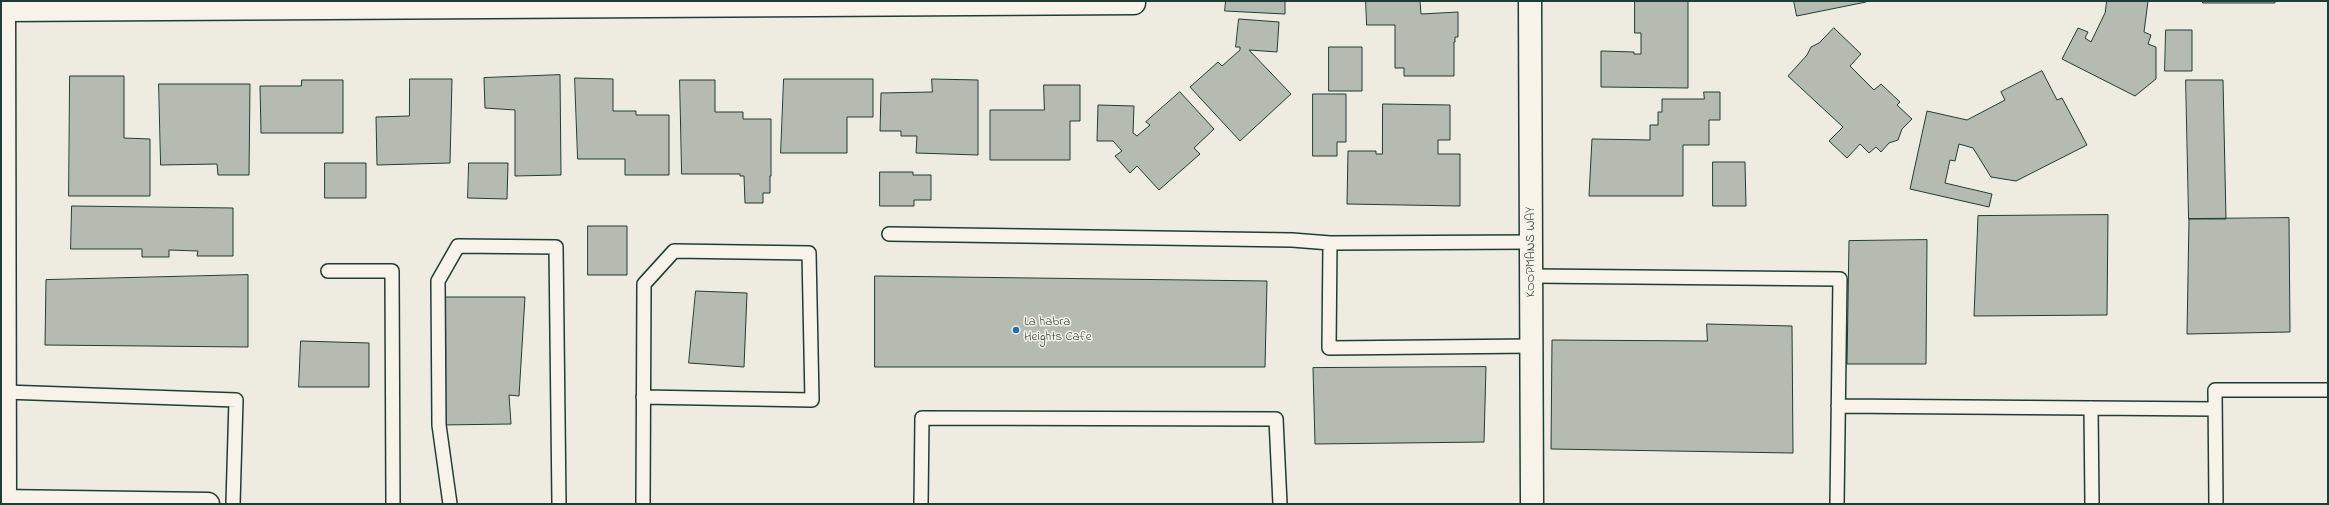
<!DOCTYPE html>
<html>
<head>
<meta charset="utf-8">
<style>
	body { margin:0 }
	#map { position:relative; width:2329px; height:505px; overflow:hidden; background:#eeece1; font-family:"Indie Flower",sans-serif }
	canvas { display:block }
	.frame { position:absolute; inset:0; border:2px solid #1f3d34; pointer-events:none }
</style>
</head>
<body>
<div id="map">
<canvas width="2329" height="505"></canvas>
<div class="frame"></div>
</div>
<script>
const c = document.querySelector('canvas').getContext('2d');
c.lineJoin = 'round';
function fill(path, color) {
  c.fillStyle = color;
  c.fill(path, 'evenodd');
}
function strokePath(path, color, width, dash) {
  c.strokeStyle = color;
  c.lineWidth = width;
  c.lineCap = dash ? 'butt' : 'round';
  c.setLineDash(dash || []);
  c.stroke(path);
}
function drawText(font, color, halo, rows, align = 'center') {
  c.font = font + ' "Indie Flower",sans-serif';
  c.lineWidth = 3;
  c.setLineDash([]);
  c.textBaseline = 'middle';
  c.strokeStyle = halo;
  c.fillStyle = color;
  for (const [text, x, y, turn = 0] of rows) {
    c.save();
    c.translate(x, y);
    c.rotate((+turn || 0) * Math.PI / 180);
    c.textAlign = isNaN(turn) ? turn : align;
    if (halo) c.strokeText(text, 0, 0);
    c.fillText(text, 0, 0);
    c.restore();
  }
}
const building = new Path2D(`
	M 1226,1 L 1285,1 L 1285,14 L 1225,11 Z
	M 1366,1 L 1420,1 L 1421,14 L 1458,12 L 1458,37 L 1455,37 L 1455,42 L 1454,42 L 1454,76 L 1404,76 L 1404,68 L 1395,68 L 1395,25 L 1367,25 Z
	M 1635,1 L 1688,1 L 1688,88 L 1601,87 L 1601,51 L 1634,52 L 1634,54 L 1641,54 L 1641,33 L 1635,33 Z
	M 1794,1 L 1866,1 L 1866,2 L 1797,16 Z
	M 2107,1 L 2148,1 L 2144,32 L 2151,35 L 2148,44 L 2156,47 L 2156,79 L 2135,96 L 2062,59 L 2078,28 L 2088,32 L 2085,38 L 2091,42 L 2105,13 Z
	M 2203,1 L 2275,1 L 2275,3 L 2203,3 Z
	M 1239,19 L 1279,22 L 1277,52 L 1249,50 L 1291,94 L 1240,141 L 1190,87 L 1218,62 L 1222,66 L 1240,50 L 1240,47 L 1236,47 Z
	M 1834,28 L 1861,54 L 1850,66 L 1874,90 L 1881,84 L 1900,102 L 1897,105 L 1912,119 L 1902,129 L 1898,140 L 1889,143 L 1881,152 L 1876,147 L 1869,153 L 1860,144 L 1847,158 L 1829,141 L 1843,127 L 1788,76 L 1807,55 L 1811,47 L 1819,43 Z
	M 2166,30 L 2192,30 L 2192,71 L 2165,71 Z
	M 1329,47 L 1362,47 L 1362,91 L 1329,91 Z
	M 2042,71 L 2057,100 L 2062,98 L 2087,145 L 2016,181 L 1991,177 L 1973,148 L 1959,144 L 1955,161 L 1950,160 L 1945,183 L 1992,194 L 1989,207 L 1910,189 L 1927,111 L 1967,120 L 2005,100 L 2001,92 Z
	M 560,75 L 561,175 L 515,176 L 515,110 L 485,108 L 484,78 Z
	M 70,76 L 124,76 L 124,138 L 150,139 L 150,196 L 69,196 Z
	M 575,78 L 613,79 L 613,111 L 636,111 L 636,115 L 669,115 L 669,175 L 625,175 L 625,159 L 578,159 Z
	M 410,79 L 452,79 L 450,163 L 377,165 L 376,117 L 409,116 Z
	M 784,79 L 873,79 L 873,117 L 847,117 L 847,153 L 781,153 Z
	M 932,79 L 978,80 L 978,155 L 916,153 L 917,136 L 901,136 L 901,131 L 880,131 L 881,93 L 932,92 Z
	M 302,80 L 343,80 L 343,133 L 261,133 L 260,86 L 301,86 Z
	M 680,80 L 715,80 L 715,112 L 743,112 L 743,119 L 771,119 L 771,176 L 770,176 L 770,193 L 763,193 L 763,203 L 745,203 L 744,176 L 740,176 L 740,174 L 682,174 Z
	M 2186,80 L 2223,80 L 2226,219 L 2189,219 Z
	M 159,84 L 250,84 L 249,175 L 218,175 L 217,164 L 161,165 Z
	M 1044,85 L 1080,85 L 1080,121 L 1070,121 L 1070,160 L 990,160 L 990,110 L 1044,110 Z
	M 1180,92 L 1214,129 L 1194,148 L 1200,154 L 1159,190 L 1137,166 L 1130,173 L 1115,156 L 1122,151 L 1113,141 L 1097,141 L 1098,105 L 1134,106 L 1133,133 L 1137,136 L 1150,125 L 1146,122 Z
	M 1704,92 L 1720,92 L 1720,120 L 1709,120 L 1709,145 L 1683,145 L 1683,196 L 1589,196 L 1592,139 L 1650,140 L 1650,125 L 1658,125 L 1658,112 L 1662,112 L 1662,99 L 1704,99 Z
	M 1313,94 L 1346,94 L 1346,142 L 1337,142 L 1337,156 L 1313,156 Z
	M 1383,104 L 1450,105 L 1450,140 L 1438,140 L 1438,154 L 1460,154 L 1460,206 L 1347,204 L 1348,151 L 1376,151 L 1376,154 L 1382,154 Z
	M 1713,162 L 1745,162 L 1746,206 L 1713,206 Z
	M 325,163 L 366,163 L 366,198 L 325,198 Z
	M 469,163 L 508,163 L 507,199 L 468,198 Z
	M 880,172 L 913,172 L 913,175 L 931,175 L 931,200 L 914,200 L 914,206 L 880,206 Z
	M 72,206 L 233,208 L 233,256 L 197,256 L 198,251 L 169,250 L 169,257 L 142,257 L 142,249 L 71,249 Z
	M 2108,215 L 2107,315 L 1974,316 L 1978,216 Z
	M 2289,218 L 2290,332 L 2187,334 L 2189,219 Z
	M 588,226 L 627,226 L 627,275 L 588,275 Z
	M 1927,240 L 1926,364 L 1847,364 L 1849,241 Z
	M 248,275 L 248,347 L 45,345 L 46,280 Z
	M 875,276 L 1267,281 L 1265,367 L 875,367 Z
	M 696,291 L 747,293 L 744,367 L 689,363 Z
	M 443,297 L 525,297 L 519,396 L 509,395 L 511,424 L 442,425 Z
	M 1707,324 L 1792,326 L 1793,453 L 1551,449 L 1552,340 L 1707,341 Z
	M 301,341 L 369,343 L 369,387 L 299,387 Z
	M 1486,367 L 1484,442 L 1315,444 L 1313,368 Z`);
fill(building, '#b5bbb0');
strokePath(building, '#1f3d34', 1);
const lane = new Path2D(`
	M 889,234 L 1292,240 L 1330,243
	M 1533,242 L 1330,243 L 1329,348 L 1533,346
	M 328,271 L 392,271 L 393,504
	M 1533,276 L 1840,279 L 1837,504
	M 5,392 L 236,400 L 233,504
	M 1838,406 L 2215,409
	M 2091,408 L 2092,504
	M 450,504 L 439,425 L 438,281 L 458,246 L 556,247 L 559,504
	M 643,504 L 644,284 L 674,251 L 809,253 L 812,400 L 643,397
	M 921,504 L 922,418 L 1276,419 L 1280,504
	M 2216,504 L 2215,390 L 2328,390`);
const street = new Path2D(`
	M 1530,1 L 1532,504
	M 4,10 L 1134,3`);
const secondary = new Path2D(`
	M 4,1 L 5,504`);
const primary = new Path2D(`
	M 1,501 L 208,504`);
strokePath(lane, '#1f3d34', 16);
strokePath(street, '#1f3d34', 25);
strokePath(secondary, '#1f3d34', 25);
strokePath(primary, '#1f3d34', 25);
strokePath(lane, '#f7f3e8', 13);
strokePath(street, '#f7f3e8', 22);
strokePath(secondary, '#f7f3e8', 22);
strokePath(primary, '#f7f3e8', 22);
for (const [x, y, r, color] of [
	[1016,330,4,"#1f6fb2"]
]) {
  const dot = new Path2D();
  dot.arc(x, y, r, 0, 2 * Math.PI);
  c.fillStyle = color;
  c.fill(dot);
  strokePath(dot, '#f7f3e8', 1.5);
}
drawText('13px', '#1f3d34', '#f7f3e8', [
	["KOOPMANS WAY",1532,252,-90]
]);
drawText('13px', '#1f3d34', '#f7f3e8', [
	["La habra",1024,323],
	["Heights Cafe",1024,338]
], 'left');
</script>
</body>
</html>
